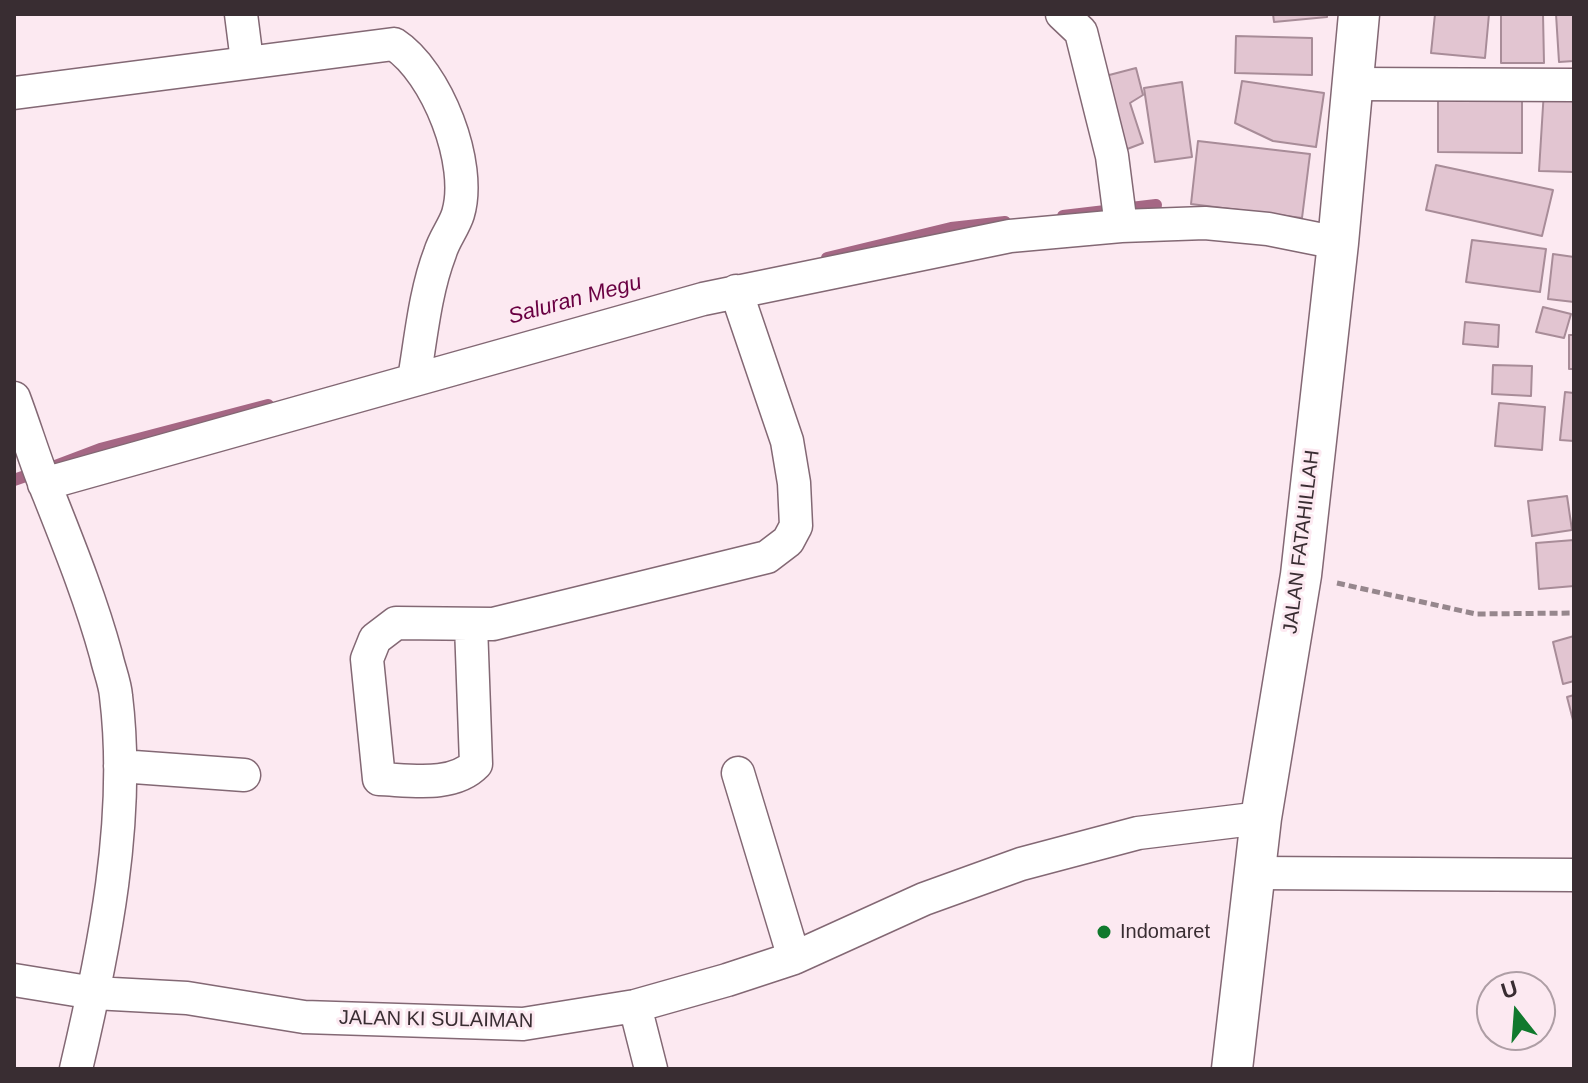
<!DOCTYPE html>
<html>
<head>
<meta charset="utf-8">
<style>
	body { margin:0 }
	#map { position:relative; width:1588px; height:1083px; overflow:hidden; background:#fce9f1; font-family:Arial,sans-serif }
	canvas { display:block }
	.frame { position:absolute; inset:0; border:16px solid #392d32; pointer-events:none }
	.north { position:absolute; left:1476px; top:971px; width:80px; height:80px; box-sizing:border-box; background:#fce9f1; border:2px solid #ae9ea5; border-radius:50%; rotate:343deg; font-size:22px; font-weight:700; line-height:32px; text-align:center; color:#392d32 }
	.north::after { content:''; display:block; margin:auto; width:28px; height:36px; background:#10792d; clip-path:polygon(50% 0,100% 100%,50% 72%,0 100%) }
</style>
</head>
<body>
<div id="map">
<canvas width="1588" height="1083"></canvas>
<div class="frame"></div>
<div class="north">U</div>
</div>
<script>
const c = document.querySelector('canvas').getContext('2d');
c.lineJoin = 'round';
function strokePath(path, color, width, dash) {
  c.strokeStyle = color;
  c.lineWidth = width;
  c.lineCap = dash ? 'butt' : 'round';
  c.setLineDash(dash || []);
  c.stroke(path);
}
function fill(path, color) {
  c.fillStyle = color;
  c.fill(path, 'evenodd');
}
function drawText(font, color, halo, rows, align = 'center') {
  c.font = font + ' Arial,sans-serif';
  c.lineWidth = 6;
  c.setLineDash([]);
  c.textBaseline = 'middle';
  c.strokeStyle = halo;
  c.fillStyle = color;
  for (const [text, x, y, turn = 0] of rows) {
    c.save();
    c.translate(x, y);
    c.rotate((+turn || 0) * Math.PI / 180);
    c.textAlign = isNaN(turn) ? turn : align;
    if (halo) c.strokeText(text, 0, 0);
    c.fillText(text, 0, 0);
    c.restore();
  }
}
strokePath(new Path2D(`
	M 1063,216 L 1156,205
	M 827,258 L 951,228 L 1005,222
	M 55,466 L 100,449 L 268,405
	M 14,480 L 37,472`), '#a56784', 12);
const building = new Path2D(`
	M 1273,14 L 1327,14 L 1327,17 L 1274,22 Z
	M 1435,14 L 1489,14 L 1485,58 L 1431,53 Z
	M 1501,14 L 1543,14 L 1544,63 L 1501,63 Z
	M 1556,14 L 1574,14 L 1574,61 L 1559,62 Z
	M 1236,36 L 1312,38 L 1312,75 L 1235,73 Z
	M 1136,68 L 1143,95 L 1130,103 L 1143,143 L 1122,151 L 1094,79 Z
	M 1242,81 L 1324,93 L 1316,147 L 1273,141 L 1235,123 Z
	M 1182,82 L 1192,157 L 1155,162 L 1144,88 Z
	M 1438,86 L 1522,86 L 1522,153 L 1438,152 Z
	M 1544,90 L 1574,92 L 1574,172 L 1539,171 Z
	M 1198,141 L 1310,154 L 1302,218 L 1191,204 Z
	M 1436,165 L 1553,190 L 1542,236 L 1426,210 Z
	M 1472,240 L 1546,249 L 1540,292 L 1466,282 Z
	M 1553,254 L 1574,257 L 1574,302 L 1548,299 Z
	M 1543,307 L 1571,314 L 1564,338 L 1536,332 Z
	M 1465,322 L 1499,325 L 1498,347 L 1463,344 Z
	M 1569,335 L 1574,335 L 1574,369 L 1569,369 Z
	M 1493,365 L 1532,366 L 1531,396 L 1492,394 Z
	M 1565,392 L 1574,393 L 1574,441 L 1560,440 Z
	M 1499,403 L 1545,407 L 1542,450 L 1495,446 Z
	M 1567,496 L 1572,530 L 1532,536 L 1528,501 Z
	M 1574,540 L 1574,586 L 1539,589 L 1536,543 Z
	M 1574,636 L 1574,681 L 1563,684 L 1553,642 Z
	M 1574,695 L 1574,724 L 1567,697 Z`);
fill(building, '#e2c5d1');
strokePath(building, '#a88c98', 2);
const minor = new Path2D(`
	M 241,14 L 247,61
	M 1062,14 L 1081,32 L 1112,156 L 1121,226
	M 1353,84 L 1574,85
	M 14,93 L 394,44 C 437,72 473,164 458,214 C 454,227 444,239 440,253 C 425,292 421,338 414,379
	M 14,398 C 26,430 36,464 49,495 C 70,548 91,600 106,655 C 109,669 115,683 116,696 C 131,819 104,951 76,1069
	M 44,484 L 703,299 L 1010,236 L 1121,226 L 1205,223 L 1268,229 L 1338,243
	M 471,625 L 476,764 C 453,788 410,780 379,779 L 367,659 L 375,639 L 396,623 L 493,624 L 767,557 L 788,541 L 796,526 L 794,483 L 787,441 L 736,291
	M 120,766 L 244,775
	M 738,773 L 794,958
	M 1256,873 L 1574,875
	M 14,980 L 94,993 L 187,998 L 304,1017 L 523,1024 L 635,1006 L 727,980 L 794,958 L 924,899 L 1021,864 L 1138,833 L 1261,818
	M 635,1006 L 651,1069`);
const tertiary = new Path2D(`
	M 1232,1069 L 1261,818 L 1301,575 L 1338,243 L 1359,14`);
strokePath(minor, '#836874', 35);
strokePath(tertiary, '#836874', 43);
strokePath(new Path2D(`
	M 1337,583 L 1476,614 L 1574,613`), '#96878d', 5, [8, 4]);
strokePath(minor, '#fff', 32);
strokePath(tertiary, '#fff', 40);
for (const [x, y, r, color] of [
	[1104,932,8,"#10792d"]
]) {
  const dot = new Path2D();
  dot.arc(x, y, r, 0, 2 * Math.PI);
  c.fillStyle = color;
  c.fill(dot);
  strokePath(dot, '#fce9f1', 3);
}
drawText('20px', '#392d32', '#fce9f1', [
	["JALAN FATAHILLAH",1302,542,-83],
	["JALAN KI SULAIMAN",436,1020,1]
]);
drawText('20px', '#392d32', '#fce9f1', [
	["Indomaret",1120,932]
], 'left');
drawText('italic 22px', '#690042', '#fce9f1', [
	["Saluran Megu",575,300,-15]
]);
</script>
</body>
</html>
